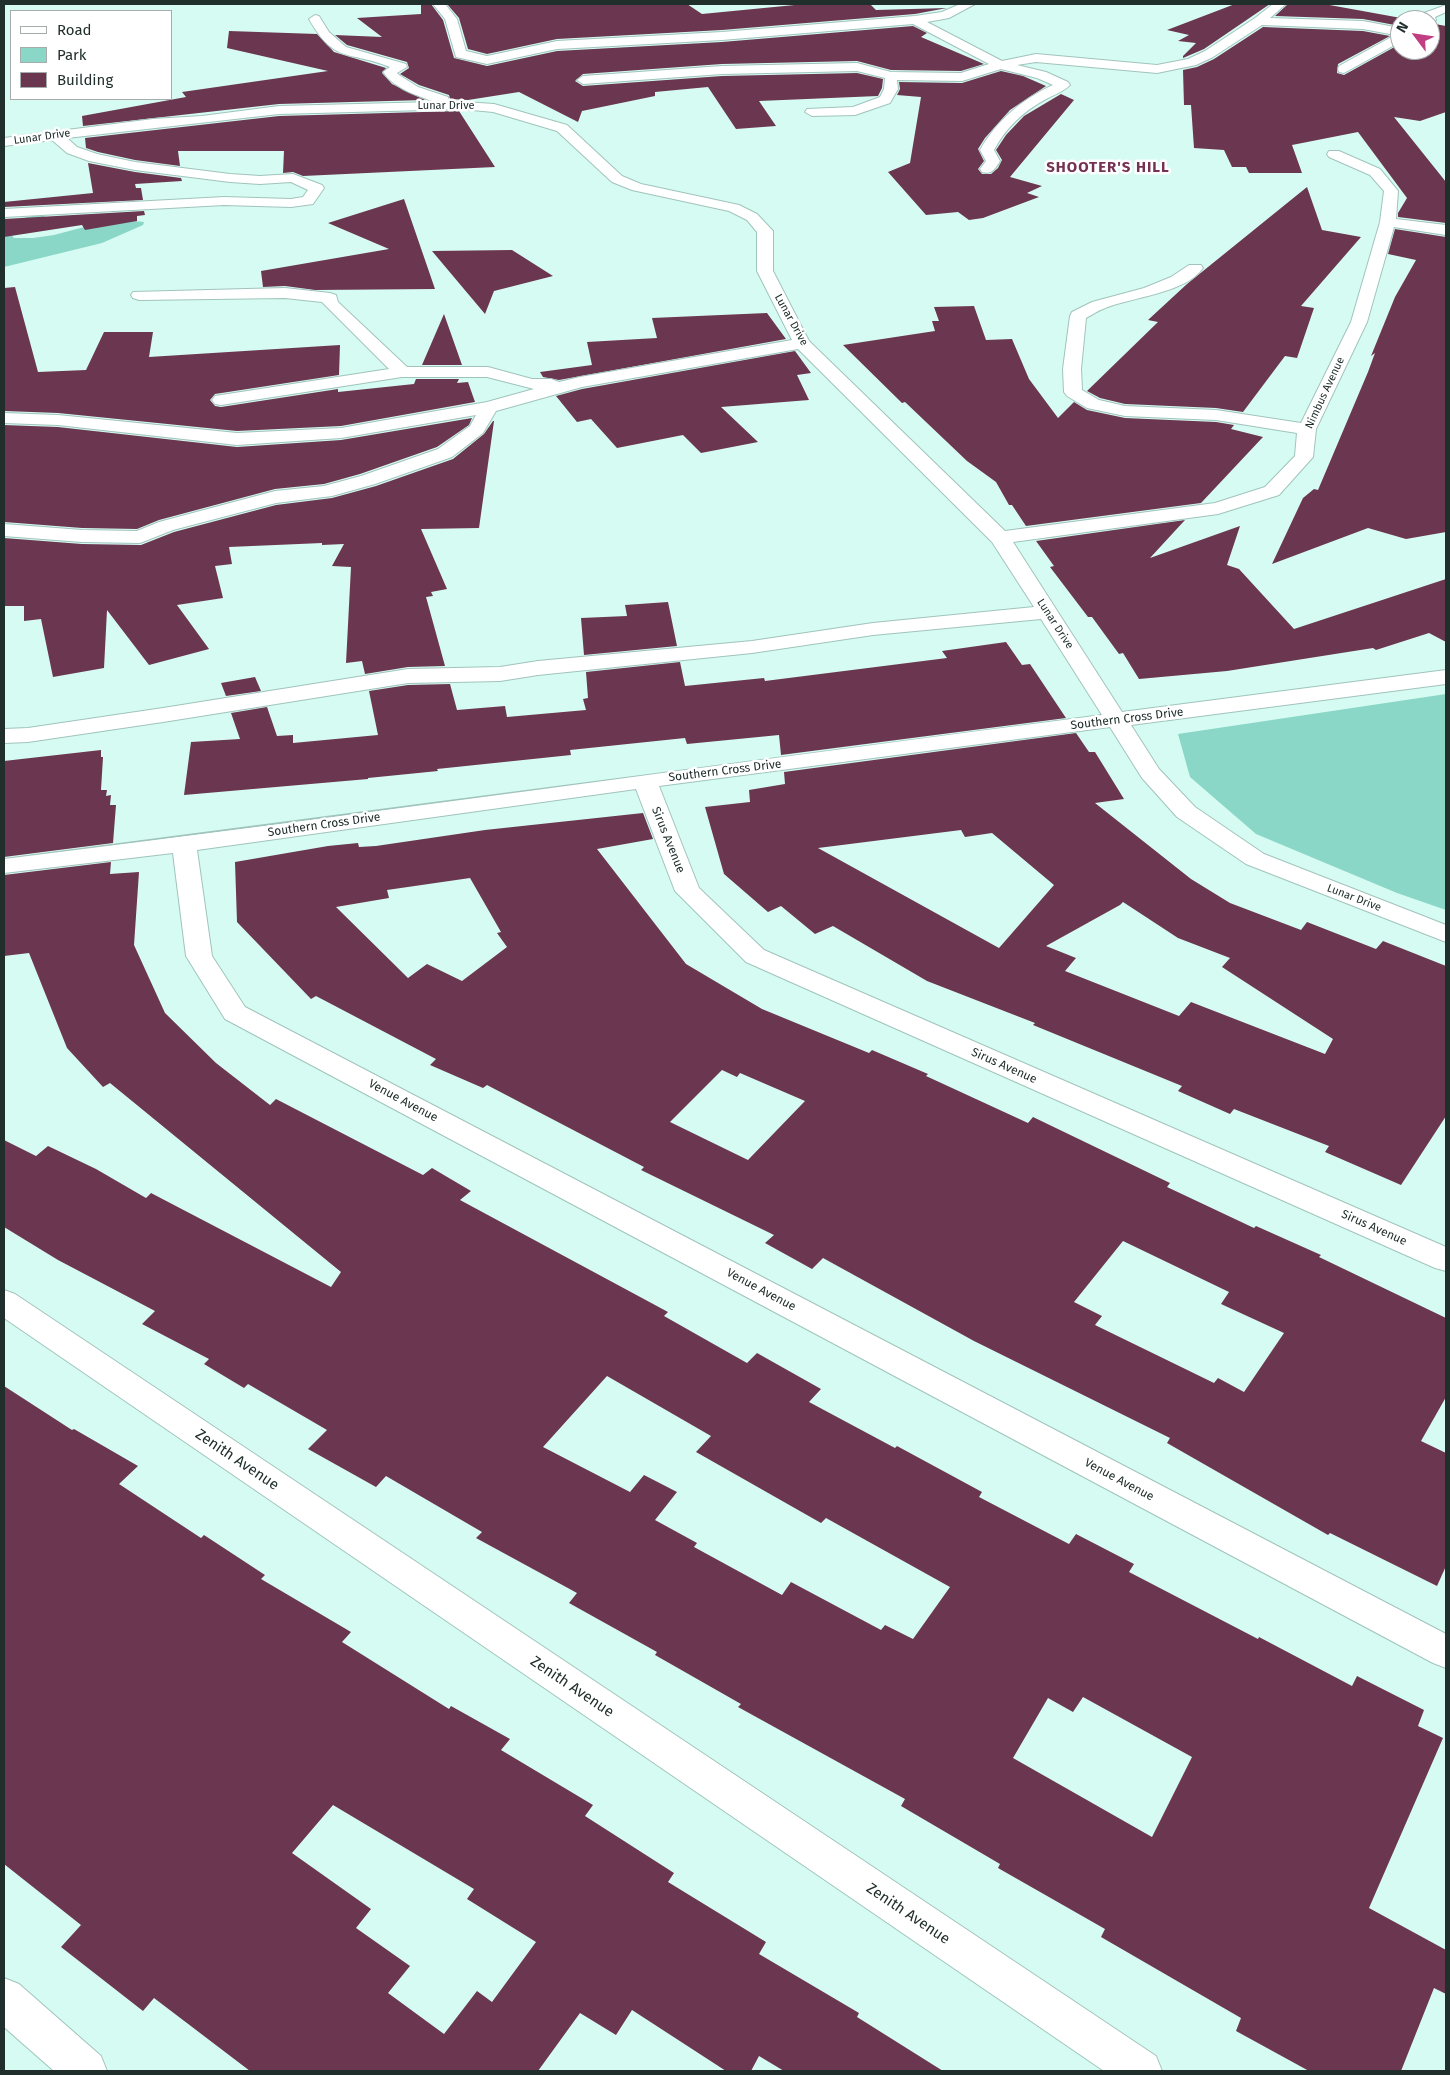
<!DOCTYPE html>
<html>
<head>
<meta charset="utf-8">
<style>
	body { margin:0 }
	#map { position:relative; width:1450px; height:2075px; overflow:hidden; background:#d6fbf2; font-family:"Fira Sans",sans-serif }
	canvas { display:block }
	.frame { position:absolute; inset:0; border:5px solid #212f2c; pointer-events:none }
	.legend { position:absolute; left:10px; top:10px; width:162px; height:90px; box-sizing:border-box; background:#fff; border:1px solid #a6acab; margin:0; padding:6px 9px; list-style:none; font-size:15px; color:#212f2c }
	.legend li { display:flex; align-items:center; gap:10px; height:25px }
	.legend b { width:25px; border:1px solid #a6acab }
	.north { position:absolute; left:1390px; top:10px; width:50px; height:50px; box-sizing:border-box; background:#fff; border:1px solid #a6acab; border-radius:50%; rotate:301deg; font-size:14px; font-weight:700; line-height:20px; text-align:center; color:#212f2c }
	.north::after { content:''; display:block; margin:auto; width:18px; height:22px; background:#c23e83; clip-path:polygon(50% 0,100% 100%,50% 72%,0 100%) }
</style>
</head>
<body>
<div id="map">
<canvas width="1450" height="2075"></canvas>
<div class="frame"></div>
<ul class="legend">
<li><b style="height:6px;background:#fff"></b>Road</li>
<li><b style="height:14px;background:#8ad7c7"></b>Park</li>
<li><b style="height:14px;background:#6b364f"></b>Building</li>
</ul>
<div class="north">N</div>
</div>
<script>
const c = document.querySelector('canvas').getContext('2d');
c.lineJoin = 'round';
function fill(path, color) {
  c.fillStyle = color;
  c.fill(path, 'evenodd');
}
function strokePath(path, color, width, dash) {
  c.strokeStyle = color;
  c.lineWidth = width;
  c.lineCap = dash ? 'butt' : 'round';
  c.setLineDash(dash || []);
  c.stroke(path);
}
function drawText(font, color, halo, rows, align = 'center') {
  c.font = font + ' "Fira Sans",sans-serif';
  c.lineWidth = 5;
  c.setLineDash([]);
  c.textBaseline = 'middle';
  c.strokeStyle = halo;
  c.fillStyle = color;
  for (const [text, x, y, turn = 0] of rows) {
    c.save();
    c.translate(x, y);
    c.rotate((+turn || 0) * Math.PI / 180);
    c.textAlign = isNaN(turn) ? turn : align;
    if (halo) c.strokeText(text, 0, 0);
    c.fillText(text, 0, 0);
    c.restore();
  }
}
fill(new Path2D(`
	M 38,215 L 45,216 L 43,219 L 11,234 L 14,238 L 33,238 L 54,235 L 103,222 L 124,220 L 144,222 L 143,225 L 102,243 L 4,267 L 4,222 Z
	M 1446,694 L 1446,910 L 1397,893 L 1256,834 L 1190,777 L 1178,734 Z`), '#8ad7c7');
fill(new Path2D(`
	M 421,4 L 431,4 L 443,20 L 454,58 L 487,66 L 557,51 L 722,42 L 913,26 L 927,33 L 921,37 L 984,64 L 961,71 L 891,70 L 857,61 L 722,64 L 583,74 L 575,81 L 583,86 L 722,76 L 857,73 L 883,79 L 882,88 L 878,96 L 759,101 L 776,126 L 736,129 L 708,87 L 655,92 L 655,96 L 582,111 L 578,122 L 519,92 L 468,100 L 450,99 L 449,95 L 419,85 L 400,74 L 409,68 L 407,62 L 347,45 L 335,35 L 382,37 L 357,18 L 421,14 Z
	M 447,4 L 687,4 L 702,14 L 805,4 L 848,5 L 870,4 L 876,10 L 947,8 L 915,14 L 722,30 L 557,39 L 487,54 L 468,49 L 459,18 Z
	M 1235,4 L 1270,4 L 1204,49 L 1183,58 L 1183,56 L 1196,43 L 1178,41 L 1189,35 L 1167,30 Z
	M 1288,4 L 1324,4 L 1412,20 L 1400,20 L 1400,26 L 1363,19 L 1275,16 Z
	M 1435,24 L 1446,26 L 1446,112 L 1420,121 L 1394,117 L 1446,182 L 1446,223 L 1398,217 L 1398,213 L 1407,198 L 1358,132 L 1292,145 L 1302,173 L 1249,173 L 1246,167 L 1232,167 L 1224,150 L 1194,148 L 1191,105 L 1184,105 L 1183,70 L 1197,67 L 1214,59 L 1263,27 L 1363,31 L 1390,36 L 1338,64 L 1337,73 L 1344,75 L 1400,44 L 1400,50 L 1430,50 L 1430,26 Z
	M 229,31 L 317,34 L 334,52 L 386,68 L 382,73 L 392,84 L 425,100 L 279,104 L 83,126 L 82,116 L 186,97 L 182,92 L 328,71 L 227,48 Z
	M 1001,71 L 1023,76 L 1046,86 L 1010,110 L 985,138 L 978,149 L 984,161 L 978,169 L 982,174 L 991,174 L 998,168 L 1002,160 L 996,150 L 1006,135 L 1024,116 L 1061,94 L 1074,100 L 1010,177 L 1042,186 L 1027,193 L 1039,197 L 983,218 L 969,220 L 958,212 L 926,215 L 888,172 L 910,163 L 921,97 L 897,95 L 900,89 L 899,82 L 962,83 Z
	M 459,111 L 495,167 L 303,176 L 293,172 L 283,173 L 284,151 L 178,151 L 180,166 L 135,160 L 98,152 L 86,148 L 85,138 L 279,116 Z
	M 88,163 L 135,172 L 181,178 L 182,181 L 135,184 L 136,188 L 141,188 L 143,200 L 4,207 L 4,202 L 93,193 Z
	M 1307,187 L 1322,230 L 1361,237 L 1301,306 L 1314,308 L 1297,358 L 1285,356 L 1243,412 L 1216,408 L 1125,404 L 1100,398 L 1087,391 L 1158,322 L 1148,320 L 1187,284 Z
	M 404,199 L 435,289 L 315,290 L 285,286 L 263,287 L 261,271 L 389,249 L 328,223 Z
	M 144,211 L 145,215 L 137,216 L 137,221 L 85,230 L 82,225 L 4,237 L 4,219 Z
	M 1395,229 L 1446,237 L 1446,532 L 1406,539 L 1368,528 L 1272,564 L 1303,498 L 1314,489 L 1318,490 L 1368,372 L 1375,353 L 1371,356 L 1395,297 L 1416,260 L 1388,254 Z
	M 512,250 L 553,276 L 494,291 L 485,314 L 432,251 Z
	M 15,287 L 38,372 L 86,370 L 104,332 L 153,332 L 149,357 L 340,345 L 339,375 L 215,394 L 210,400 L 215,406 L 221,407 L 338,389 L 338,392 L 414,384 L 416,379 L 459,379 L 457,383 L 468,382 L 475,402 L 341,426 L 237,431 L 58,413 L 4,411 L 4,288 Z
	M 974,306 L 986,340 L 1012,339 L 1029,379 L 1058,418 L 1074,402 L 1087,410 L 1125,418 L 1216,422 L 1234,425 L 1231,429 L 1263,437 L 1201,503 L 1026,526 L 1012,505 L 1009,505 L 996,482 L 967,461 L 905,402 L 902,403 L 843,345 L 935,331 L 932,321 L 939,321 L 934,307 Z
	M 767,313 L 786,339 L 559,380 L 543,377 L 540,372 L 592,365 L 587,342 L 657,338 L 652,318 Z
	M 444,314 L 462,365 L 422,365 Z
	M 795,351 L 811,373 L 797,375 L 809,400 L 721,407 L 758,442 L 701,453 L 683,435 L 617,448 L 591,419 L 577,422 L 556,396 L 582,389 Z
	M 472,418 L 469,425 L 437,447 L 360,474 L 324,484 L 275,489 L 159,520 L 137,529 L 82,528 L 4,522 L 4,425 L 58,427 L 237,447 L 341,440 Z
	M 493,421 L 494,421 L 479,528 L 421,529 L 447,589 L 431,592 L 433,596 L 426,597 L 445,666 L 408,667 L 365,674 L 362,661 L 346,663 L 351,567 L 332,566 L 344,544 L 322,545 L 322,543 L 229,547 L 232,564 L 215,566 L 223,598 L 177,605 L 209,649 L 149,665 L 107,610 L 104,668 L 53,677 L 41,619 L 24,621 L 24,606 L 4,606 L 4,538 L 82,544 L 141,545 L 174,532 L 276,505 L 332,498 L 376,486 L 453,459 L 484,434 Z
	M 1185,520 L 1150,558 L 1240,526 L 1227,565 L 1239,569 L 1294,629 L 1446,579 L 1446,642 L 1429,633 L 1376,650 L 1373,648 L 1227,671 L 1139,679 L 1123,653 L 1119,654 L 1092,617 L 1088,617 L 1050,567 L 1054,566 L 1036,541 Z
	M 668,602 L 677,646 L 584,655 L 581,618 L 627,616 L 625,605 Z
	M 1006,642 L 1022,665 L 1030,664 L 1066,718 L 781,755 L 779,735 L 687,744 L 685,738 L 570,750 L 571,755 L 437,769 L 438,771 L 368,778 L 368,779 L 184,795 L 191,742 L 240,739 L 231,713 L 267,707 L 277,736 L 293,735 L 293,743 L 378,735 L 369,691 L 408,685 L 450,684 L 457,710 L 505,706 L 507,717 L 586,710 L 583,699 L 588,698 L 586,672 L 680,662 L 685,686 L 764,678 L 765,681 L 947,658 L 942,651 Z
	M 255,677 L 261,691 L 226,696 L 221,683 Z
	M 1076,733 L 1089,752 L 1095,752 L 1124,799 L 1095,803 L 1191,879 L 1230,903 L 1301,930 L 1307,922 L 1376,949 L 1383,941 L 1446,966 L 1446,1116 L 1401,1185 L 1325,1152 L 1329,1146 L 1234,1109 L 1230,1114 L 1178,1091 L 1182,1086 L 1033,1025 L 1035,1023 L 927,981 L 833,926 L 815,934 L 781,906 L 768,912 L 724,874 L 705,807 L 750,802 L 749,790 L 785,784 L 784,772 ZM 961,830 L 965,837 L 992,833 L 1054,885 L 999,948 L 818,848 ZM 1123,902 L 1178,938 L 1230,958 L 1222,967 L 1333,1039 L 1325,1054 L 1191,1002 L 1179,1016 L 1065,971 L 1076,958 L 1046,946 L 1120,905 Z
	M 101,750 L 101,757 L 103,757 L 101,790 L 107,790 L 106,796 L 111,795 L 110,805 L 116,805 L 113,843 L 4,857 L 4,761 Z
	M 643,813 L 653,839 L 597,849 L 686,964 L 762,1009 L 869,1053 L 872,1050 L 928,1074 L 926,1076 L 1028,1123 L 1033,1117 L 1170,1183 L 1167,1187 L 1254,1228 L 1256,1226 L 1321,1255 L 1319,1257 L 1446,1318 L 1446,1397 L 1421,1441 L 1446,1453 L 1446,1566 L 1437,1586 L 1330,1533 L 1328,1535 L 1167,1443 L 1170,1438 L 974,1341 L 823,1258 L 812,1269 L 765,1243 L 774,1235 L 641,1170 L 644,1167 L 487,1085 L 483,1088 L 430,1065 L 436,1059 L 316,996 L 311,999 L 237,922 L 235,862 L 328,846 L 358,843 L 359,847 L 376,846 L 485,830 ZM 470,878 L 501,932 L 497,933 L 507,947 L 462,981 L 427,964 L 408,978 L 336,907 L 389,898 L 387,890 ZM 722,1070 L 737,1077 L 740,1073 L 805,1101 L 748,1160 L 670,1122 ZM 1123,1241 L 1229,1292 L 1221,1304 L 1284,1333 L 1244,1392 L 1218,1378 L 1214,1383 L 1095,1325 L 1102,1316 L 1074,1302 Z
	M 111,862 L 110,874 L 139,872 L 134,945 L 165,1013 L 216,1063 L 270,1105 L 276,1099 L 423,1175 L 432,1168 L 471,1191 L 460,1200 L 668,1312 L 664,1316 L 747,1363 L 757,1353 L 821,1389 L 809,1402 L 895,1448 L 897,1446 L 982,1492 L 979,1497 L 1069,1544 L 1076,1534 L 1134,1564 L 1129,1572 L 1258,1639 L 1259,1637 L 1352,1686 L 1357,1676 L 1424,1710 L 1418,1726 L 1443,1738 L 1369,1908 L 1446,1950 L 1446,1994 L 1434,1988 L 1401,2071 L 1309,2071 L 1236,2031 L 1241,2018 L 1101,1937 L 1105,1929 L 998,1868 L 1000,1864 L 901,1806 L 905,1799 L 738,1707 L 741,1704 L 655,1655 L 657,1652 L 569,1603 L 577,1593 L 476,1538 L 482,1532 L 386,1476 L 376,1487 L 308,1449 L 327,1430 L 248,1384 L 244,1388 L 204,1364 L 209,1359 L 142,1324 L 155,1311 L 58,1260 L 4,1227 L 4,1140 L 36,1156 L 48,1146 L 96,1169 L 146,1198 L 151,1193 L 331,1287 L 341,1272 L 110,1083 L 103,1087 L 67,1048 L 29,953 L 4,956 L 4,875 ZM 607,1376 L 711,1436 L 696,1452 L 821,1523 L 826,1518 L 950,1587 L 913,1639 L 885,1625 L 881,1630 L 791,1582 L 782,1595 L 694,1547 L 697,1543 L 655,1520 L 677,1492 L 644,1475 L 630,1492 L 543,1447 ZM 1083,1697 L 1192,1757 L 1152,1837 L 1013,1758 L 1048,1698 L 1073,1712 Z
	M 4,1386 L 72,1430 L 74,1429 L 138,1466 L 119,1484 L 201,1538 L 204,1535 L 265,1575 L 261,1579 L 351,1632 L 342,1642 L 449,1709 L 451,1706 L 510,1739 L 501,1750 L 593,1805 L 585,1816 L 674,1873 L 668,1882 L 766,1942 L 759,1954 L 859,2013 L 857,2017 L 943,2071 L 784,2071 L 759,2056 L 751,2071 L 726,2071 L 632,2010 L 616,2035 L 580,2013 L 538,2071 L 250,2071 L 154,1998 L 143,2011 L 61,1947 L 81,1925 L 4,1864 ZM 333,1805 L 474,1889 L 467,1899 L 536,1942 L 492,2002 L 477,1991 L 444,2034 L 388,1993 L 410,1966 L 356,1928 L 371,1909 L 292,1853 Z`), '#6b364f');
const minor = new Path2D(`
	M 433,4 L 445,4 L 457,19 L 466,51 L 487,56 L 557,41 L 722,32 L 915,16 L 942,12 L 960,4 L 975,4 L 949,18 L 927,22 L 1002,61 L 1036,54 L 1157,65 L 1188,59 L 1205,51 L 1255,18 L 1273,4 L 1286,4 L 1270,18 L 1363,21 L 1400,28 L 1400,42 L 1344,73 L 1339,72 L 1338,69 L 1339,66 L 1395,35 L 1363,29 L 1262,25 L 1213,57 L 1196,65 L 1157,73 L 1036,62 L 1017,65 L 1046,72 L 1068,82 L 1070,85 C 1064,91 1054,95 1046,99 C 1024,111 1006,127 994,150 L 1000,161 C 995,169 992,175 982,172 L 980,169 L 986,161 L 980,150 C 997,120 1021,100 1053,85 L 1037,78 L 1001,69 L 962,81 L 897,80 L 898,89 L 890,103 L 855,115 L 812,116 L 805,112 L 807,109 L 853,107 L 880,97 L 884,89 L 885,78 L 857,71 L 722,74 L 583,84 L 577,80 L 583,76 L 722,66 L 857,63 L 891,72 L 961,73 L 989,64 L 913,24 L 722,40 L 557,49 L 487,64 L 456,57 L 445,19 Z
	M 1446,5 L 1446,12 L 1435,17 L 1436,20 L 1434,23 L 1430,24 L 1430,20 L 1424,20 L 1422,16 L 1424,13 Z
	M 315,15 L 319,16 L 329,32 L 346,47 L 406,64 L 407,67 L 397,73 L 399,75 L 418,87 L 448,97 L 449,101 L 494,104 L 567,125 L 622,176 L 641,184 L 739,205 L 757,214 L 773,231 L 773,271 L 809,341 L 1005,531 L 1215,503 L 1265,487 L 1295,456 L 1297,433 L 1216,420 L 1125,416 L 1087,408 L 1067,396 L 1064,392 L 1063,369 L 1070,316 L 1072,312 L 1092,302 L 1144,288 L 1171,277 L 1189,265 L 1201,265 L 1203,268 C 1185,294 1130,297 1103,309 C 1097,311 1092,315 1086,318 L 1081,369 L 1082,390 L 1099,400 L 1125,406 L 1216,410 L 1301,423 L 1351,322 L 1380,222 L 1384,191 L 1370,175 L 1329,157 L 1327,154 L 1329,151 L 1339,151 L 1380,169 L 1398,191 L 1396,219 L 1446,225 L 1446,235 L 1394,227 L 1367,322 L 1316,429 L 1313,457 L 1279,495 L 1218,514 L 1013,542 L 1122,712 L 1446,670 L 1446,684 L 1131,725 L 1159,769 L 1195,807 L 1264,854 L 1446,925 L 1446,942 L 1246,864 L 1177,817 L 1142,778 L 1110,727 L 659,786 L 699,888 L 764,950 L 1446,1247 L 1446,1271 L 1435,1268 L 746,962 L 675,891 L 636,789 L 197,850 L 212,956 L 245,1007 L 1446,1634 L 1446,1668 L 1433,1663 L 225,1019 L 186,956 L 173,853 L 4,873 L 4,859 C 370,814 736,762 1102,715 L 1041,619 L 873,635 L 752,653 L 538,675 L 500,681 L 408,683 L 163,722 L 28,742 L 4,743 L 4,729 L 28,728 L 163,708 L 408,669 L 500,667 L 538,661 L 752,641 L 873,623 L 1034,607 L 992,542 L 798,349 L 582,387 L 496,411 L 483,433 L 452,457 L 375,484 L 332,496 L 276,503 L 173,530 L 140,543 L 82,542 L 4,536 L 4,524 L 82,530 L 137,531 L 159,522 L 275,491 L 324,486 L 361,476 L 438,449 L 470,426 L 476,415 L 341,438 L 237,445 L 58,425 L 4,423 L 4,413 L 58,415 L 237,433 L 341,428 L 487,402 L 534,389 L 487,377 L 402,377 L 221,405 L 215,404 L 212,400 L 215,396 L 389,369 L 322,302 L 285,298 L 139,300 L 133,298 L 131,295 L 133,292 L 285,288 L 330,293 L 336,295 L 338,302 L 407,367 L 488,367 L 532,379 L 551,379 L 559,382 L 580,377 L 792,340 L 757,271 L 757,232 L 747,220 L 729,211 L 632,190 L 612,182 L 557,131 L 493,112 L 462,109 L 279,114 L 67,138 L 77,147 L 97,154 L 135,162 L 230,174 L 260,176 L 293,174 L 322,185 L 324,188 L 313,204 L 291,207 L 224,205 L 4,217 L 4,209 L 224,197 L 291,199 L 303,197 L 308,190 L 291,182 L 260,184 L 230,182 L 135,170 L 89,161 L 67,153 L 52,140 L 4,146 L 4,138 L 153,119 L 202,116 L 279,106 L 435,102 C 416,95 395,89 383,72 L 390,67 C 349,50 335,65 309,19 Z
	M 4,1290 L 15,1294 L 1156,2056 L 1162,2071 L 1104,2071 L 4,1318 Z
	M 4,1978 L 19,1984 L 101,2056 L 107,2071 L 54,2071 L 4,2027 Z`);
strokePath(minor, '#a0c4bc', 2);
fill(minor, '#fff');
drawText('11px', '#212f2c', '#fff', [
	["Lunar Drive",446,106],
	["Lunar Drive",42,137,-8],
	["Lunar Drive",791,320,61],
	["Nimbus Avenue",1325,393,-65],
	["Lunar Drive",1055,624,57],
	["Lunar Drive",1354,898,21]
]);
drawText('12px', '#212f2c', '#fff', [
	["Southern Cross Drive",1127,719,-7],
	["Southern Cross Drive",725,771,-7],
	["Southern Cross Drive",324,825,-8],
	["Sirus Avenue",668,840,68],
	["Sirus Avenue",1004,1066,24],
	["Venue Avenue",403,1101,28],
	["Sirus Avenue",1374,1228,24],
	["Venue Avenue",761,1290,28],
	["Venue Avenue",1119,1480,28]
]);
c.letterSpacing = '1px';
drawText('bold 15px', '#753353', '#fff', [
	["SHOOTER'S HILL",1108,168]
]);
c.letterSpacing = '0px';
drawText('15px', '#212f2c', '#fff', [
	["Zenith Avenue",237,1460,34],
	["Zenith Avenue",572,1687,34],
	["Zenith Avenue",908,1914,34]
]);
</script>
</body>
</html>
